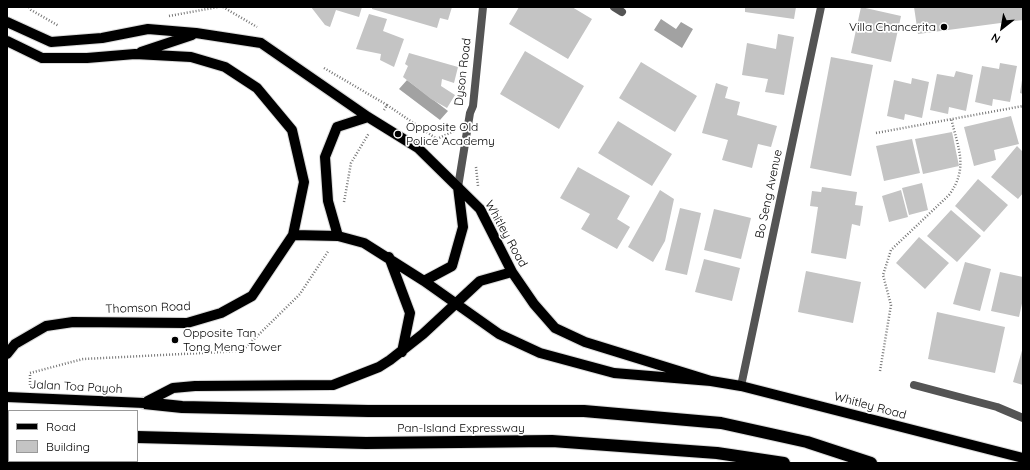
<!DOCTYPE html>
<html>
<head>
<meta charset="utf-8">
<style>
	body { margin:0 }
	#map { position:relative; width:1030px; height:470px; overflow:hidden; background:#fff; font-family:Quicksand,sans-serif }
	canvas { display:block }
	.frame { position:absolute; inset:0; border:8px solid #000; pointer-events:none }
	.legend { position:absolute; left:8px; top:410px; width:130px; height:52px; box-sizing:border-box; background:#fff; border:1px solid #999; margin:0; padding:5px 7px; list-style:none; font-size:12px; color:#000 }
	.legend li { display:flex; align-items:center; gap:8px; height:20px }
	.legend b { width:20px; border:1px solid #999 }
	.north { position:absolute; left:982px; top:8px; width:40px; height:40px; -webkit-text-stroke:3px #fff; paint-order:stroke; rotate:211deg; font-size:11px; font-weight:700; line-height:16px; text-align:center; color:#000 }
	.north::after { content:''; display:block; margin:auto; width:14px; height:18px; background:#000; clip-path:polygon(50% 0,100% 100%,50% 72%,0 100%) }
</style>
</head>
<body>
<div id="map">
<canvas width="1030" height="470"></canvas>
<div class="frame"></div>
<ul class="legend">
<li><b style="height:5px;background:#000"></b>Road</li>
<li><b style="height:11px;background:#c4c4c4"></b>Building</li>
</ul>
<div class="north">N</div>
</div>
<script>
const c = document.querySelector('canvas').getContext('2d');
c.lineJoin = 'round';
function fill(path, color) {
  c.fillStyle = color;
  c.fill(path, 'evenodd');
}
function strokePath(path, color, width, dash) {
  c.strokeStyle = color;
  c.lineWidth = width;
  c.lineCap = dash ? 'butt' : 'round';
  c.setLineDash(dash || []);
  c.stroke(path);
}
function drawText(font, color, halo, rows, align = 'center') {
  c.font = font + ' Quicksand,sans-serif';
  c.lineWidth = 3.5;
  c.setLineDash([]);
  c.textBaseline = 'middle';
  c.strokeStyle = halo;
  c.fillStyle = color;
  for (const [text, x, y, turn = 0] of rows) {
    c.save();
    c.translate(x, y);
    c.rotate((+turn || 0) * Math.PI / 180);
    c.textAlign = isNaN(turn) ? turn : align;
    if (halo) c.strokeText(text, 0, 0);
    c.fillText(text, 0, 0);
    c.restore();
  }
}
fill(new Path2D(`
	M 661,19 L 676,29 L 681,22 L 693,29 L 682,48 L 654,30 Z
	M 407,80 L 448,111 L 440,120 L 399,89 Z`), '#a2a2a2');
fill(new Path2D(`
	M 311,7 L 362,7 L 359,17 L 336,10 L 330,27 L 325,25 Z
	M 372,7 L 452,7 L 448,20 L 440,18 L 437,28 L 372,9 Z
	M 519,7 L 572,7 L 592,19 L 568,59 L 509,24 Z
	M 745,7 L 796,7 L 794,19 L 745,12 Z
	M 861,7 L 901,16 L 891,62 L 851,53 Z
	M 914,7 L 1023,7 L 1023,20 L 918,34 Z
	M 369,14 L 387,19 L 383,31 L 404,39 L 394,67 L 380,60 L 381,54 L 356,49 Z
	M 778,34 L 794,37 L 784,95 L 765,92 L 768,79 L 742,75 L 747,43 L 776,49 Z
	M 525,51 L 584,86 L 559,129 L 500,94 Z
	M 409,53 L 458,67 L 454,83 L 442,79 L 441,86 L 455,95 L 447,108 L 431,99 L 403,77 L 408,66 L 405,64 Z
	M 831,57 L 873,65 L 851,176 L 810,168 Z
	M 641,62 L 697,96 L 675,132 L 619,98 Z
	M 1000,63 L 1017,66 L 1010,102 L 993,99 L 992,106 L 975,102 L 982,66 L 999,69 Z
	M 956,71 L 973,75 L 966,111 L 949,107 L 948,114 L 930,110 L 937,74 L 954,77 Z
	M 912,78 L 929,82 L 922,118 L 905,114 L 904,120 L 887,116 L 894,80 L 911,84 Z
	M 1022,80 L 1023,80 L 1023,94 L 1020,93 Z
	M 716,83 L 728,87 L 725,98 L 740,102 L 737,115 L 777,126 L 771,147 L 758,144 L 752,168 L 722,160 L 728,140 L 702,133 Z
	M 1011,116 L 1019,144 L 994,150 L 996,160 L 974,166 L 964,127 Z
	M 618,121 L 672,154 L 652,186 L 598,153 Z
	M 952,132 L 959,166 L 923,174 L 915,139 Z
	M 912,139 L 920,173 L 884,181 L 876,146 Z
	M 1017,146 L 1023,152 L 1023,193 L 1018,199 L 991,177 Z
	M 578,167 L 630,196 L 617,219 L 630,227 L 617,249 L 581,229 L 590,214 L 560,198 Z
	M 978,179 L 1008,205 L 984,232 L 955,206 Z
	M 922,183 L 928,210 L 909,215 L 902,188 Z
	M 822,187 L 857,192 L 855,205 L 863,206 L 860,226 L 852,224 L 846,259 L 811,253 L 818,207 L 810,206 L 812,191 L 821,192 Z
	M 660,190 L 674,199 L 665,241 L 653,262 L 628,247 Z
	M 901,190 L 908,217 L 889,222 L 882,196 Z
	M 680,208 L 701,213 L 687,275 L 665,270 Z
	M 714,209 L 751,218 L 741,259 L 704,250 Z
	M 951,210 L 981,236 L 957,262 L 927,236 Z
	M 919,237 L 949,263 L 925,289 L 896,263 Z
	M 704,259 L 740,268 L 732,301 L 695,292 Z
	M 965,262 L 991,269 L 980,311 L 953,304 Z
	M 806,271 L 861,282 L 853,323 L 798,312 Z
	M 1000,272 L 1023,277 L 1023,299 L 1019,317 L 991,311 Z
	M 937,312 L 1005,327 L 995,373 L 928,359 Z
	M 1023,347 L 1023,385 L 1013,382 Z`), '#c4c4c4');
const primary = new Path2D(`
	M 7,22 L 51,42 L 102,38 L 148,29 L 196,33 L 261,43 L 368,117 L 418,148 L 480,209 L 512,272 L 534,304 L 555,328 L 585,342 L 711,381
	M 7,41 L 42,58 L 87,58 L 135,54 L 191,57 L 225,67 L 257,88 L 292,130 L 304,182 L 293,235 L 252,296 L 221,313 L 187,323 L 73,322 L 46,326 L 15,344 L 7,354
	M 141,52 L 192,35
	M 293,235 L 338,236 L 364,243 L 424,281 L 499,334 L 540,353 L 614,373 L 711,381 L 741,386 L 1023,458
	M 338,236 L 328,201 L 325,157 L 337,127 L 368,117
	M 389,257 L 410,313 L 402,352
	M 424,281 L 452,266 L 463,227 L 458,187
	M 144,403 L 173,388 L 195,386 L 333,385 L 379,367 L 390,360 L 423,334 L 480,281 L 512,272`);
const highway = new Path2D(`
	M 144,403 L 182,407 L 368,411 L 584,411 L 721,423 L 807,442 L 871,463
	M 7,434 L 9,434
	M 137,437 L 366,443 L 552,441 L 717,453 L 784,463`);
strokePath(primary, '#dbdbdb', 12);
strokePath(highway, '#dbdbdb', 14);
strokePath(new Path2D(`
	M 29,7 L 31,10 L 59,26
	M 223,7 L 257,27
	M 169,16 L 218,7
	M 324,68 L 387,105 L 384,110
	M 387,105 L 437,139 L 454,131
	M 876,133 L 1023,106
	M 476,167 L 478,186
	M 344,202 L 351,163 L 369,133
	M 880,371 L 891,305 L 883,275 L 891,250 L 949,195 C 969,168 958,148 951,118
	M 30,385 L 30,373 L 83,359 L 242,351 L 300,294 L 329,250
	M 26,463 L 26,461`), '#767676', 2.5, [1, 2]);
strokePath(new Path2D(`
	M 914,385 L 997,407 L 1023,418`), '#545454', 8);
strokePath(new Path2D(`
	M 614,7 L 622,12
	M 458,187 L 470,113 L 473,106 L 483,7
	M 741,386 L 821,7`), '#545454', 8);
strokePath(primary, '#000', 10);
strokePath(highway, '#000', 12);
const primaryBridge = new Path2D(`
	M 7,397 L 144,403`);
strokePath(primaryBridge, '#dbdbdb', 12, []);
strokePath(primaryBridge, '#000', 10);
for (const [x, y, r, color] of [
	[944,27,4,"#000"],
	[398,134,4,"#000"],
	[175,340,4,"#000"]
]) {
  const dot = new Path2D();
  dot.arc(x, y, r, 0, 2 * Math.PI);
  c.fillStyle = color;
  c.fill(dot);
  strokePath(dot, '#fff', 1.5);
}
drawText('12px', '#000', '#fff', [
	["Villa Chancerita",936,27,"right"],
	["Opposite Old",406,127],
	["Police Academy",406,141],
	["Opposite Tan",183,333],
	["Tong Meng Tower",183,347]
], 'left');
drawText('12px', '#000', '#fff', [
	["Dyson Road",463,72,-83],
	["Bo Seng Avenue",769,194,-78],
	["Whitley Road",506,234,61],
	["Thomson Road",148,308,-2],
	["Jalan Toa Payoh",76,387,3],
	["Whitley Road",870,406,15],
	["Pan-Island Expressway",461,428]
]);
</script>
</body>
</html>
